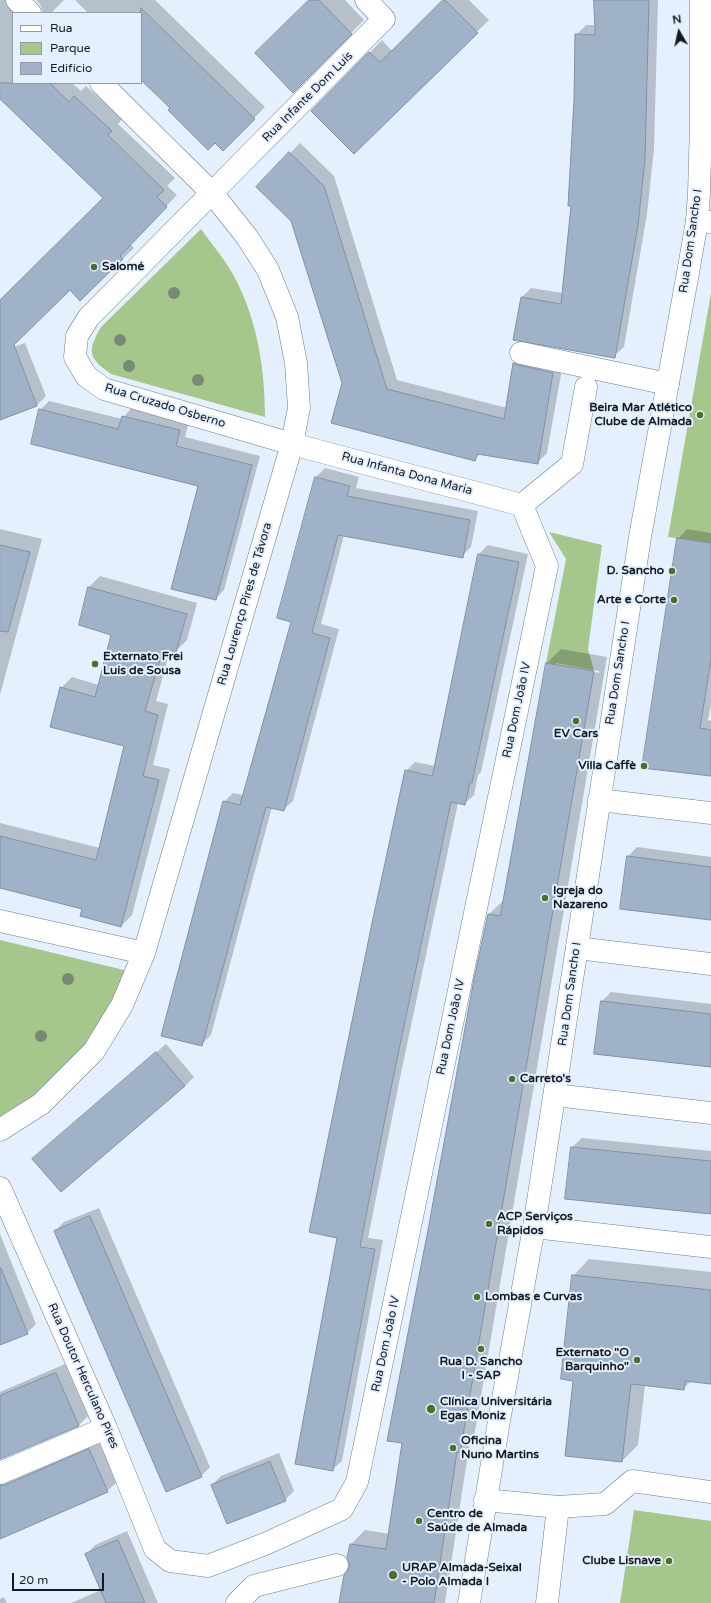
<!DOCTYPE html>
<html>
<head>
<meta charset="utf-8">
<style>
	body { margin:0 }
	#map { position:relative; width:711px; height:1603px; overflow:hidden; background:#e4f0fe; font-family:"Varela Round",sans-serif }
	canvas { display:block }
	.legend { position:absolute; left:12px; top:12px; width:130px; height:72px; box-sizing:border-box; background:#e4f0fe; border:1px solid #919aa6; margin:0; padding:5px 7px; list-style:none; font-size:12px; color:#141a22 }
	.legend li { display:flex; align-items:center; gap:8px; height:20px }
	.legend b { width:20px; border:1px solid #919aa6 }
	.north { position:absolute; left:659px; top:12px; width:40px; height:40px; -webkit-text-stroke:3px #e4f0fe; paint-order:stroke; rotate:351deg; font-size:11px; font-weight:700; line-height:16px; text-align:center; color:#141a22 }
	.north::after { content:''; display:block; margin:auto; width:14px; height:18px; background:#141a22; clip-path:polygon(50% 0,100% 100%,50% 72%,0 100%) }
	.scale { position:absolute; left:12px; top:1573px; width:92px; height:18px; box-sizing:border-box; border:2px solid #141a22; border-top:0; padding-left:5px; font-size:12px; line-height:14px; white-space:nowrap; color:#141a22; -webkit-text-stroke:3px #e4f0fe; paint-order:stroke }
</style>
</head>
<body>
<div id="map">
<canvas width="711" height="1603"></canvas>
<ul class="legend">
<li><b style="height:5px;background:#fff"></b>Rua</li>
<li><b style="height:11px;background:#a6c78c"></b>Parque</li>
<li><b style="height:11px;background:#9fb2c8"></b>Edifício</li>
</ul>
<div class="north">N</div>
<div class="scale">20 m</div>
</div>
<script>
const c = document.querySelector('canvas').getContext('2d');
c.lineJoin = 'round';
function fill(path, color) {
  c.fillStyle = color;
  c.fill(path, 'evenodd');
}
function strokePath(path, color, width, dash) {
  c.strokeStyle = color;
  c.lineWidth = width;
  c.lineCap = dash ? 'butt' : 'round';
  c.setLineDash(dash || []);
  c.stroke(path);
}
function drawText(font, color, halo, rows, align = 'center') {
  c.font = font + ' "Varela Round",sans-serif';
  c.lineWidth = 4;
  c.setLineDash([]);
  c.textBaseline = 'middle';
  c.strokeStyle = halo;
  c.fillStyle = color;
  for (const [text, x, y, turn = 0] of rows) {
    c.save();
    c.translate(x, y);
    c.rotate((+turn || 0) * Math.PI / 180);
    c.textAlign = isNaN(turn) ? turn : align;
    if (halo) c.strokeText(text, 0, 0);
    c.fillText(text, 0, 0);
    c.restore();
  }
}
fill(new Path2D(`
	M 201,229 C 213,246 228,263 237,282 C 258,324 265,371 265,417 L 111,374 C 88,358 87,351 101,327 Z
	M 711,293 L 711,543 L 668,537 Z
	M 549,532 L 602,545 L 588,649 L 594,671 L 546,663 L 566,559 Z
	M 0,940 L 128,971 L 116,1000 L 87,1045 L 34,1099 L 0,1119 Z
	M 634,1510 L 711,1521 L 711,1603 L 620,1603 Z`), '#a6c78c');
fill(new Path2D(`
	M 0,0 L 22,0 L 36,13 L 13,13 L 13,83 L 72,83 L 81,91 L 86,86 L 122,119 L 118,124 L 175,178 L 167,186 L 177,195 L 130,244 L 134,248 L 80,300 L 70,289 L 0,333 L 0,301 L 105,198 L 0,97 Z
	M 36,0 L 64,0 L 51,13 L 43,13 L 40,4 Z
	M 75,0 L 155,0 L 265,107 L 223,150 L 215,142 L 172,108 L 141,79 L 141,13 L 88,13 Z
	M 310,0 L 345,0 L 364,20 L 293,91 Z
	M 445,0 L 469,0 L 489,20 L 354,153 L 312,111 L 382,40 L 392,51 Z
	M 595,0 L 658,0 L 654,149 L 647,214 L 624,347 L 614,356 L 521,298 L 531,288 L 563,293 L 572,205 L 576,35 L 586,25 L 596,25 Z
	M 300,143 L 334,176 L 397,380 L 507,408 L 514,363 L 524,353 L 563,363 L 547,453 L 537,463 L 481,453 L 475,459 L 343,383 L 292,220 L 257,187 Z
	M 25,343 L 46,396 L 37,405 L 0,414 L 0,352 Z
	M 49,401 L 122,419 L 132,407 L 189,422 L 185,437 L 260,456 L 224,590 L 215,599 L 199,485 L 40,410 Z
	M 325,468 L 359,477 L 356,488 L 478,511 L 471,547 L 462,556 L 344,535 L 321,624 L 339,629 L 293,801 L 283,810 L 272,807 L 211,1035 L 202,1044 L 224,802 L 233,793 L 243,795 L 292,621 L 316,477 Z
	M 0,529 L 42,539 L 0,695 Z
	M 687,529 L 711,533 L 711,704 L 708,720 L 711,721 L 711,775 L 644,767 L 678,539 Z
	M 488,545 L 528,554 L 481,772 L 478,775 L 474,795 L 464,804 L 458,803 L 400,1078 L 368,1238 L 383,1240 L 342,1461 L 332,1470 L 338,1237 L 406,771 L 415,762 L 435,766 L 479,554 Z
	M 100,576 L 197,603 L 187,640 L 176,651 L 170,650 L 156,701 L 168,704 L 153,765 L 170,769 L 132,915 L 121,926 L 83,908 L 0,887 L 0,823 L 100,848 L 126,745 L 61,688 L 72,677 L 99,685 L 113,634 L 89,587 Z
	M 561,649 L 607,657 L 474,1437 L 470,1441 L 445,1603 L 340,1603 L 350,1568 L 351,1544 L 365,1530 L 390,1534 L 489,914 L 504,900 L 547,663 ZM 556,663 L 599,671 L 599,673 L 556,665 Z
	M 637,847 L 711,857 L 711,918 L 621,908 L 628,856 Z
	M 611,992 L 711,1004 L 711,1065 L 602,1001 Z
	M 166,1044 L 194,1077 L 185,1086 L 33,1159 Z
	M 582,1138 L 711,1151 L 711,1213 L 572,1147 Z
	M 99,1208 L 210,1467 L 201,1476 L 55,1231 L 64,1222 Z
	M 0,1234 L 36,1324 L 27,1333 L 0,1344 Z
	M 589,1259 L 711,1272 L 711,1383 L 691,1381 L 683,1389 L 645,1385 L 638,1445 L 622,1461 L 574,1380 L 573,1276 Z
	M 65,1364 L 88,1416 L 79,1425 L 0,1458 L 0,1392 Z
	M 98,1440 L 117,1482 L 107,1491 L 0,1537 L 0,1472 Z
	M 279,1453 L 294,1491 L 285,1500 L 212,1485 L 221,1476 Z
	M 127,1531 L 158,1603 L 71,1603 L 101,1590 L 86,1555 L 95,1545 Z
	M 4,1597 L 7,1603 L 0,1603 L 0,1599 Z`), '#0003');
const building = new Path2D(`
	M 309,0 L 319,0 L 352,34 L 293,93 L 255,53 Z
	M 443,0 L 445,0 L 478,33 L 354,154 L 311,111 L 369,52 L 380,62 Z
	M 594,0 L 649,0 L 645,159 L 638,225 L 615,358 L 513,340 L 521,297 L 561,304 L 571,206 L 568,206 L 574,100 L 575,34 L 595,35 Z
	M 141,8 L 255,119 L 223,151 L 215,143 L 208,150 L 168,110 L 170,108 L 141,80 Z
	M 0,83 L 50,83 L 69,102 L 74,96 L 112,131 L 108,135 L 164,190 L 157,197 L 167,207 L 120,256 L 123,259 L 80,301 L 70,290 L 14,345 L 37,406 L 0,420 L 0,300 L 103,198 L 0,99 Z
	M 289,152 L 324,186 L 387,389 L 504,419 L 513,363 L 518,365 L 553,373 L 538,464 L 477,454 L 475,461 L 331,423 L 342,383 L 291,221 L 256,187 Z
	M 39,409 L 118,429 L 122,416 L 180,430 L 176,446 L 252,465 L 216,600 L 171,589 L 198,486 L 31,444 Z
	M 315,477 L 350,486 L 347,496 L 470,520 L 463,558 L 338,535 L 312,633 L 330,638 L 284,811 L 266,807 L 202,1046 L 161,1036 L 223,801 L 240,805 L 291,622 L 277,618 Z
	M 677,538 L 711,543 L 711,660 L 700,728 L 711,730 L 711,776 L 642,768 Z
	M 0,545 L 30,552 L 8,632 L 0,631 Z
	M 478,554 L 519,562 L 472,783 L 470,782 L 465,805 L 451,802 L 391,1088 L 360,1247 L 375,1249 L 333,1471 L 295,1464 L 337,1238 L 309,1232 L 372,923 L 405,770 L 432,776 Z
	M 88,587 L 187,614 L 176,652 L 163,649 L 145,711 L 158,715 L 143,776 L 159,780 L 121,927 L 80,916 L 82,909 L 0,888 L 0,836 L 96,860 L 124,746 L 50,727 L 60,687 L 95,697 L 111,635 L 79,625 Z
	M 546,663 L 594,671 L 460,1453 L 457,1452 L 434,1603 L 339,1603 L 344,1575 L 349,1568 L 349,1562 L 347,1558 L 350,1544 L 386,1549 L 402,1443 L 387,1441 L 428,1230 L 474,979 L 488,914 L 500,916 Z
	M 627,856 L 711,867 L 711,920 L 620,909 Z
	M 601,1001 L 711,1014 L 711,1067 L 594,1054 Z
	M 156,1052 L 185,1086 L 61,1192 L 32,1159 Z
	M 571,1147 L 711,1161 L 711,1214 L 565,1199 Z
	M 90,1216 L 202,1477 L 166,1492 L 54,1231 Z
	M 1,1268 L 28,1334 L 0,1345 L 0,1269 Z
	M 572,1275 L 711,1290 L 711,1384 L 685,1381 L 684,1390 L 631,1384 L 622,1462 L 565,1456 L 573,1381 L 561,1379 Z
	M 56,1373 L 79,1426 L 0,1459 L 0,1396 Z
	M 89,1449 L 108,1492 L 0,1539 L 0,1485 L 5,1485 Z
	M 270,1462 L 286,1501 L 227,1524 L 211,1485 Z
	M 118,1540 L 145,1603 L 106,1603 L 85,1554 Z`);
fill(building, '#9fb2c8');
strokePath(building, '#7f91a6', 1);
const minor = new Path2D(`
	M 17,0 L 30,13
	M 366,0 L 384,19 L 89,317 L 77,336 L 75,357 L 86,376 L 104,389 L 292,444 L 522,505
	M 697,221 L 711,222
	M 521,353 L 668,384
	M 522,505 L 572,464 L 586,387
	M 599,800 L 711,813
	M 0,921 L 144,953
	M 577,948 L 711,964
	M 555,1095 L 711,1113
	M 0,1130 L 41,1104 L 94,1051 L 122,1005 L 144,953 L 292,444 L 299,408 L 296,363 L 287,317 L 268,270 L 247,237 L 212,193 L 101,83
	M 0,1188 L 106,1428 L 155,1549 L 170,1561 L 208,1566 L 265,1544 L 342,1509 L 357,1482 L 547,566 L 522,505
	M 534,1227 L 711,1247
	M 0,1473 L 106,1428
	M 485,1500 L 558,1507 L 547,1603
	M 558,1507 L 605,1504 L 632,1481 L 711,1492
	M 237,1603 L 254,1586 L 337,1565`);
const major = new Path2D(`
	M 469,1603 L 499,1421 L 534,1227 L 640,537 L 689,267 L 697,221 L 699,194 L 701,122 L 701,0`);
strokePath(minor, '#6b7d91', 23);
strokePath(major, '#6b7d91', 23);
strokePath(minor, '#fff', 22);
strokePath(major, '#fff', 22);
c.fillStyle = '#788a76';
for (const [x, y] of [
	[174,293],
	[120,340],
	[129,366],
	[198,380],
	[68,979],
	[41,1036]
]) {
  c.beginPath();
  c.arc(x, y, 6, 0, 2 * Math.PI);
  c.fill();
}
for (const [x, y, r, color] of [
	[94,267,4,"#4c7029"],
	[700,415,4,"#4c7029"],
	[672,571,4,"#4c7029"],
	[674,600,4,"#4c7029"],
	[95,664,4,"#4c7029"],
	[576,721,4,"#4c7029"],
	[644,766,4,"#4c7029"],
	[545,898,4,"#4c7029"],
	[512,1079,4,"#4c7029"],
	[489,1224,4,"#4c7029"],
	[477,1297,4,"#4c7029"],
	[481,1349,4,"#4c7029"],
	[637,1360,4,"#4c7029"],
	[431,1409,5,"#4c7029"],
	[453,1448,4,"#4c7029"],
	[419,1521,4,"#4c7029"],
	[669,1561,4,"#4c7029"],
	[393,1575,5,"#4c7029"]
]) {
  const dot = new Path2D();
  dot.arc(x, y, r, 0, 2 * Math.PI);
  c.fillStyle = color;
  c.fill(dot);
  strokePath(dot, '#e4f0fe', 1.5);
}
drawText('12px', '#141a22', '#e4f0fe', [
	["Rua Infante Dom Luís",308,97,-45],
	["Rua Dom Sancho I",691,241,-82],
	["Rua Cruzado Osberno",165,406,17],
	["Rua Infanta Dona Maria",407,474,15],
	["Rua Lourenço Pires de Távora",245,604,-74],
	["Rua Dom Sancho I",618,673,-81],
	["Rua Dom João IV",517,710,-78],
	["Rua Dom Sancho I",570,994,-82],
	["Rua Dom João IV",451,1027,-78],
	["Rua Dom João IV",386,1344,-78],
	["Rua Doutor Herculano Pires",83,1376,66]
]);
drawText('bold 12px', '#141a22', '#e4f0fe', [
	["Salomé",102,267],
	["Beira Mar Atlético",692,408,"right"],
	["Clube de Almada",692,422,"right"],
	["D. Sancho",664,571,"right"],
	["Arte e Corte",666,600,"right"],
	["Externato Frei",103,657],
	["Luís de Sousa",103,671],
	["EV Cars",576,734,"center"],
	["Villa Caffè",636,766,"right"],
	["Igreja do",553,891],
	["Nazareno",553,905],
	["Carreto's",520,1079],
	["ACP Serviços",497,1217],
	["Rápidos",497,1231],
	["Lombas e Curvas",485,1297],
	["Externato \"O",629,1353,"right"],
	["Barquinho\"",629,1367,"right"],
	["Rua D. Sancho",481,1362,"center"],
	["I - SAP",481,1376,"center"],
	["Clínica Universitária",440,1402],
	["Egas Moniz",440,1416],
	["Oficina",461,1441],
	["Nuno Martins",461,1455],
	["Centro de",427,1514],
	["Saúde de Almada",427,1528],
	["Clube Lisnave",661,1561,"right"],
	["URAP Almada-Seixal",402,1568],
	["- Polo Almada I",402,1582]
], 'left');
</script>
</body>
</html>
